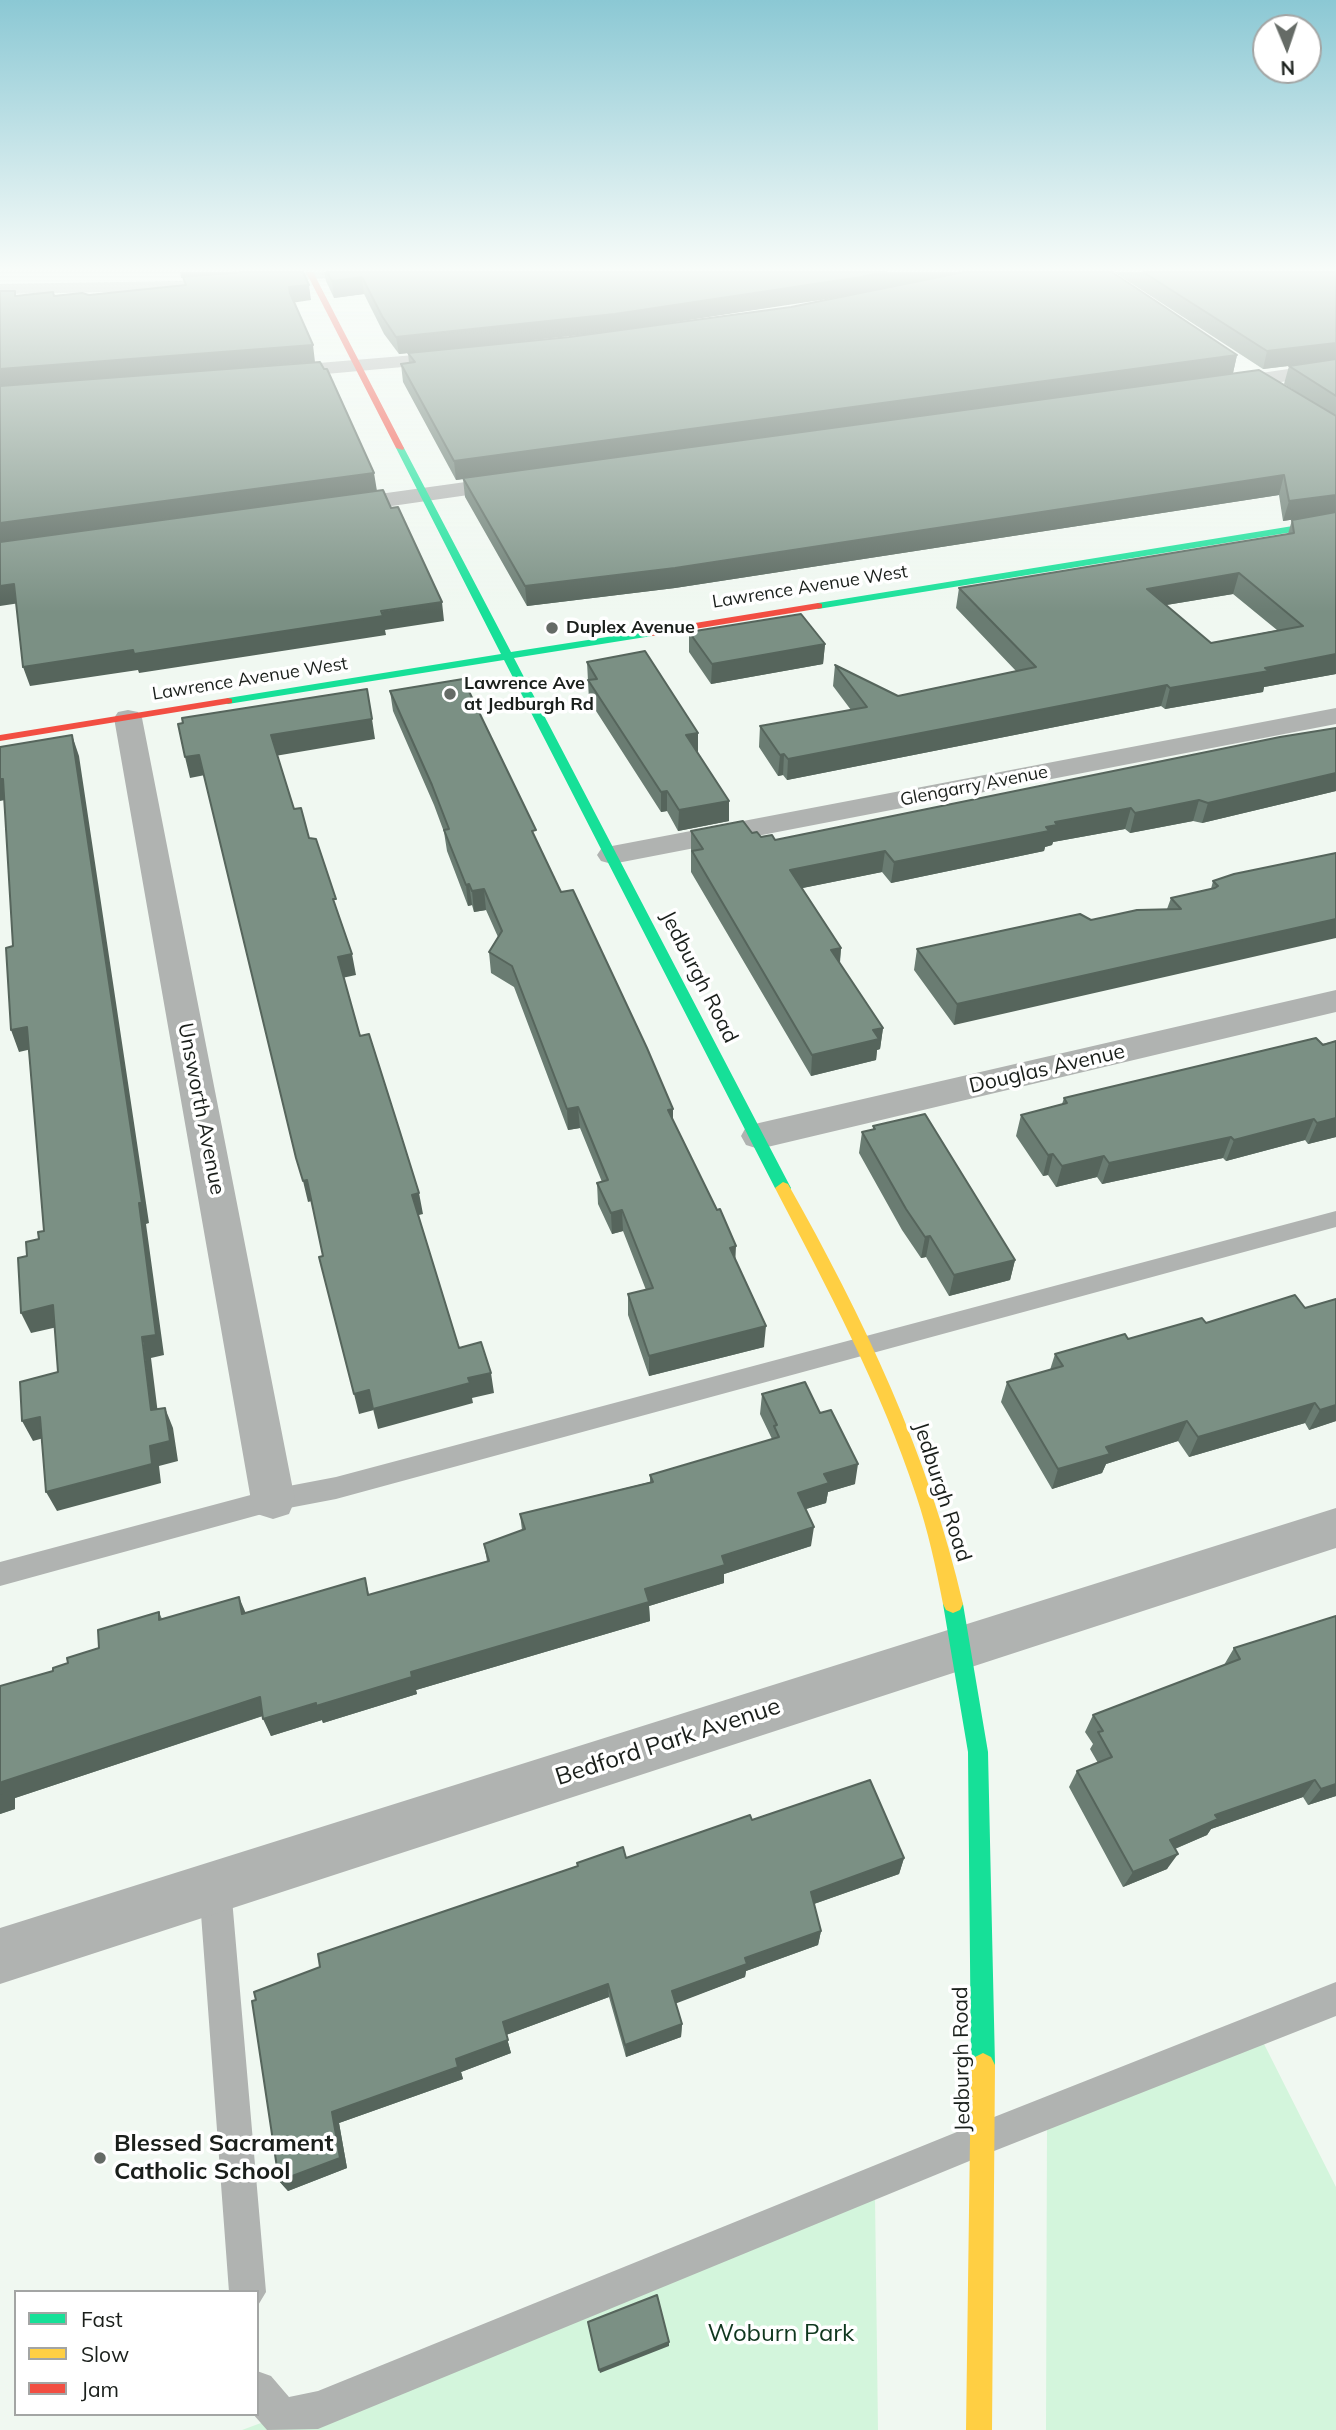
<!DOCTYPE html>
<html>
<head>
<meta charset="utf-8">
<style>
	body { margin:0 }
	#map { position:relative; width:1336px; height:2430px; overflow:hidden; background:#f0f8f1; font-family:Mulish,sans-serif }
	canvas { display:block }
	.legend { position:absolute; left:14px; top:2290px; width:245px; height:126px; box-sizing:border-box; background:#fff; border:2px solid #a3a5a4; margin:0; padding:9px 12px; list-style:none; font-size:21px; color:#1a1f1b }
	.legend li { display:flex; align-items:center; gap:14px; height:35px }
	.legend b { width:35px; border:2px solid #a3a5a4 }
	.north { position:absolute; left:1252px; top:14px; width:70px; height:70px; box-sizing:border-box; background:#fff; border:2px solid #a3a5a4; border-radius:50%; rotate:178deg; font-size:19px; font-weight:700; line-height:28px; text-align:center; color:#1a1f1b }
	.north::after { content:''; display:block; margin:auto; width:24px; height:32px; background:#656b66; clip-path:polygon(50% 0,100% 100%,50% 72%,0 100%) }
</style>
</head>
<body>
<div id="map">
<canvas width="1336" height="2430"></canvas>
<ul class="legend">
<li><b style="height:9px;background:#16e098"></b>Fast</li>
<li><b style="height:9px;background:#ffcf43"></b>Slow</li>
<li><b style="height:9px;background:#f24e42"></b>Jam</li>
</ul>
<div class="north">N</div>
</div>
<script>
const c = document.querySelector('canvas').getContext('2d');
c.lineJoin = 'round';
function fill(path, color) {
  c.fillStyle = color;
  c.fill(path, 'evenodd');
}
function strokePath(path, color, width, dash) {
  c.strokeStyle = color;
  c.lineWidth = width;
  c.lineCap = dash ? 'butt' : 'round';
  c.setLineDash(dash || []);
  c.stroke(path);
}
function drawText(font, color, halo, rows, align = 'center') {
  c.font = font + ' Mulish,sans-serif';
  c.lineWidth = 7;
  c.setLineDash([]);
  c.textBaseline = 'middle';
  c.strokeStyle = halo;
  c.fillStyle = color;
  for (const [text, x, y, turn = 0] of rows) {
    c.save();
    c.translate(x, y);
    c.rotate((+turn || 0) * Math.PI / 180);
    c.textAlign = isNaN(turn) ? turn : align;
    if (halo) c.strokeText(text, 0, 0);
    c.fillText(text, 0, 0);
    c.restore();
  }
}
fill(new Path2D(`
	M 1263,2042 L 1336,2187 L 1336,2430 L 1046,2430 L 1047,2123 Z
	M 875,2197 L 878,2430 L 241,2430 L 242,2430 Z`), '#d3f5dc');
fill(new Path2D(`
	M 1336,1211 L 1336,1227 L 336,1499 L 273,1511 L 0,1586 L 0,1562 L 273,1489 L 336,1477 Z
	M 215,1871 L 226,1876 L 231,1887 L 266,2292 L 257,2307 L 257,2292 L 229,2292 L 199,1887 L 204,1876 Z
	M 1336,1982 L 1336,2016 L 984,2155 L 318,2429 L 267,2430 L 253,2414 L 257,2414 L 257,2371 L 271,2376 L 289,2397 L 318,2391 L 984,2121 Z`), '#b0b3b1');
fill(new Path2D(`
	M 275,272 L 346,272 L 337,277 L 178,291 L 0,294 L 0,284 L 178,281 Z
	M 462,351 L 472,357 L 469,361 L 271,379 L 261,373 L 271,367 Z
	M 1336,362 L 1336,374 L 1220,391 L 1210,385 L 1220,379 Z
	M 516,475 L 527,482 L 524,487 L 336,514 L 325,507 L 336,500 Z
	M 1336,708 L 1336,724 L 612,864 L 601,861 L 597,855 L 601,849 L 612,846 Z
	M 128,710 L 138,712 L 142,718 L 295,1500 L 289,1514 L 273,1519 L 257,1514 L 251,1500 L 114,718 L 118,712 Z
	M 1336,990 L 1336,1012 L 759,1149 L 746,1145 L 741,1136 L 746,1127 L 759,1123 Z
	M 1336,1508 L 1336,1548 L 0,1984 L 0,1928 Z`), '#b0b3b1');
fill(new Path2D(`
	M 400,445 L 404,448 L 511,652 L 652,630 L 657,633 L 652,636 L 514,658 L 791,1188 L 788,1192 L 783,1194 L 775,1188 L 504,660 L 228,704 L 222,701 L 228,698 L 501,654 L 396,448 Z
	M 1336,519 L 1336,525 L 818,609 L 813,606 L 818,603 Z
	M 953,1595 L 960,1598 L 963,1604 L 988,1752 L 995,2065 L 991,2073 L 983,2077 L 975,2073 L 971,2065 L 968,1752 L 943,1604 L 946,1598 Z`), '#16e098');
fill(new Path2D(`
	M 783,1182 L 788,1184 C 863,1317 929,1455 963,1604 L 960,1610 L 953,1613 L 946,1610 L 943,1604 C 936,1567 928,1531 916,1495 C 881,1388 827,1288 775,1188 Z
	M 983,2053 L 991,2057 L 995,2065 L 992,2430 L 966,2430 L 971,2065 L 975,2057 Z`), '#ffcf43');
fill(new Path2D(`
	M 306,272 L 313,272 L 404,448 L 403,450 L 396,448 Z
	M 818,603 L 822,604 L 822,608 L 652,636 L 647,633 L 652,630 Z
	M 228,698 L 232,699 L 232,703 L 0,741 L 0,735 Z`), '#f24e42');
fill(new Path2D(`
	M 324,272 L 1112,272 L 1237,355 L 1233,373 L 1306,398 L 1284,384 L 1289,366 L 1263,369 L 1114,272 L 1336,272 L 1336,674 L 1264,687 L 1263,692 L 1165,709 L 1161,706 L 787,780 L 783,775 L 778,776 L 759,747 L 760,726 L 851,710 L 833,686 L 835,665 L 898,696 L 1016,671 L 956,608 L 959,588 L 1288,534 L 1292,520 L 1308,517 L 1283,521 L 1279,495 L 675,588 L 527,606 L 465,497 L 463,479 L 456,480 L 403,382 L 401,364 L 409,363 L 408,353 L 399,354 L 384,334 L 364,294 L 334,298 L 326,281 ZM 848,296 L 791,307 L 629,329 L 804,302 ZM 607,332 L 569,337 L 441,350 ZM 1233,594 L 1277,630 L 1211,643 L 1166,605 Z
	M 689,632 L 825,644 L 823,664 L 711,684 L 689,652 Z
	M 587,662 L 698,733 L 697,753 L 729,801 L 729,821 L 678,831 L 667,811 L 661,812 L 589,700 Z
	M 390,691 L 536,840 L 561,892 L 673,1109 L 673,1120 L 735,1260 L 764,1347 L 649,1376 L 628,1315 L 628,1294 L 646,1290 L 623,1231 L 612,1234 L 598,1204 L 597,1183 L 602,1182 L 580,1128 L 568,1130 L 514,987 L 491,973 L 489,952 L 498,937 L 486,910 L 474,912 L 472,905 L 468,906 L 447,851 L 444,832 L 434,805 L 393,711 Z
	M 1336,728 L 1336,791 L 1202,823 L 1193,821 L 1130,833 L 1125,829 L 1053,842 L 1052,845 L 1045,847 L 1044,851 L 891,883 L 882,872 L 802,888 L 841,948 L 840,963 L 883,1028 L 880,1049 L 877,1050 L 876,1060 L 811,1076 L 691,872 L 691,831 L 752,833 L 761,837 L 775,840 Z
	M 1336,853 L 954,1025 L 914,970 L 917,949 L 1091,920 L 1167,909 L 1171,898 L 1211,889 L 1213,881 Z
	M 1336,1041 L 1336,1137 L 1308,1144 L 1305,1140 L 1226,1161 L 1223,1158 L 1102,1184 L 1097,1177 L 1056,1187 L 1048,1175 L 1043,1176 L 1016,1136 L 1021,1115 L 1062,1104 L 1064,1098 Z
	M 873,1126 L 1015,1260 L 1010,1280 L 949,1296 L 926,1257 L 921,1258 L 902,1230 L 859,1153 L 862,1132 L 873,1129 Z
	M 1336,1299 L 1336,1421 L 1309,1430 L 1305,1423 L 1189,1457 L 1178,1441 L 1106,1464 L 1102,1473 L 1052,1489 L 1001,1402 L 1007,1382 L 1050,1370 L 1055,1354 L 1206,1323 L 1305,1308 Z
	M 762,1394 L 855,1484 L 828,1492 L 826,1503 L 806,1509 L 811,1546 L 724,1574 L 724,1583 L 649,1606 L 650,1621 L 416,1690 L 417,1694 L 323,1723 L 322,1720 L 271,1736 L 263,1716 L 15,1798 L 15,1809 L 0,1814 L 0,1686 L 53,1671 L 99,1648 L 159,1612 L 162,1619 L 246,1613 L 365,1578 L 369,1595 L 487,1561 L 484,1544 L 522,1530 L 520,1514 L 650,1482 L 650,1475 L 772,1439 L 760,1414 Z
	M 1336,1616 L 1336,1796 L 1308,1805 L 1303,1797 L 1211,1829 L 1207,1835 L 1175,1849 L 1167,1869 L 1123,1887 L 1069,1787 L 1077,1771 L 1098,1763 L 1090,1749 L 1093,1744 L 1085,1732 L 1093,1715 L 1224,1665 L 1234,1648 Z
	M 752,1820 L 904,1858 L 899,1874 L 814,1904 L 821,1931 L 818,1945 L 746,1971 L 745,1977 L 675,2003 L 682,2024 L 681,2037 L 626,2057 L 609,1997 L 506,2035 L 511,2053 L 461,2072 L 463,2079 L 339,2123 L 347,2168 L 288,2191 L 279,2181 L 252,2001 L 626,1858 Z`), '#6a7c72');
fill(new Path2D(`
	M 180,272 L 245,272 L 181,278 Z
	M 886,272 L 968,272 L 860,294 L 616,331 L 399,354 L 396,337 Z
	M 362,277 L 364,294 L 334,298 L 332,281 Z
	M 309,285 L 311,300 L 291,303 L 289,287 Z
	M 1336,343 L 1336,360 L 1263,369 L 1267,351 Z
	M 313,345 L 315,362 L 0,386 L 0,369 Z
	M 1237,355 L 1233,373 L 456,480 L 454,461 Z
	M 374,473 L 377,491 L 0,542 L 0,523 Z
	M 1284,475 L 1279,495 L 675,588 L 527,606 L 525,586 Z
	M 1336,495 L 1336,513 L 1283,521 L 1289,501 Z
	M 1239,573 L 1233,594 L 1142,609 L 1147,589 Z
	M 14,584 L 20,603 L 0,606 L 0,586 Z
	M 442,602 L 444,621 L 385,630 L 386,635 L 139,673 L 138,670 L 30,686 L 23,667 Z
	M 825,644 L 823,664 L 711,684 L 712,664 Z
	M 1336,654 L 1336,674 L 1264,687 L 1263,692 L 1165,709 L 1170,688 L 1265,668 Z
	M 1167,685 L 1161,706 L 787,780 L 788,759 Z
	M 372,719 L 375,739 L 275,756 L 271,735 Z
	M 698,733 L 698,752 L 686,755 L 686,735 Z
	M 72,735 L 79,756 L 149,1223 L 146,1224 L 164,1355 L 151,1358 L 160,1430 L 151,1410 Z
	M 784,754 L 783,775 L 778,776 L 780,755 Z
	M 199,755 L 205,775 L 190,778 L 185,757 Z
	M 1336,773 L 1336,791 L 1202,823 L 1208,803 Z
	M 0,779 L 3,779 L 10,799 L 0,801 Z
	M 667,791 L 667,811 L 661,812 L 661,792 Z
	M 1199,800 L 1193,821 L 1130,833 L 1135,813 Z
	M 729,801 L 729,821 L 678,831 L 679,810 Z
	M 1131,808 L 1125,829 L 1053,842 L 1052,845 L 1045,847 L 1044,851 L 891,883 L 894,862 L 1046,827 L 1055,822 Z
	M 885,851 L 882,872 L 788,891 L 790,870 Z
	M 469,884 L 472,905 L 468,906 L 466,885 Z
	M 484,889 L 486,910 L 474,912 L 472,891 Z
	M 1336,919 L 1336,938 L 954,1025 L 957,1004 Z
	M 841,948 L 839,969 L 831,950 Z
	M 352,954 L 356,975 L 342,978 L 338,957 Z
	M 27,1027 L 36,1048 L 19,1052 L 11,1030 Z
	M 883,1028 L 880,1049 L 877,1050 L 876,1060 L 811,1076 L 812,1055 L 873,1030 Z
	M 578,1107 L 580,1128 L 568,1130 L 567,1109 Z
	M 673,1109 L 673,1130 L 668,1110 Z
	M 1336,1118 L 1336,1137 L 1308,1144 L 1317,1123 Z
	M 1314,1119 L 1305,1140 L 1226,1161 L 1234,1140 Z
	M 1231,1137 L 1223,1158 L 1102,1184 L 1109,1163 Z
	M 1053,1154 L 1048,1175 L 1043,1176 L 1048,1155 Z
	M 1104,1156 L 1097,1177 L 1056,1187 L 1062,1166 Z
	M 307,1180 L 312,1201 L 308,1202 L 303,1181 Z
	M 419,1193 L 423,1214 L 415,1216 L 412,1195 Z
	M 622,1210 L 623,1231 L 612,1234 L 611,1213 Z
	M 930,1236 L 926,1257 L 921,1258 L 925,1237 Z
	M 736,1246 L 735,1267 L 730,1248 Z
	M 1015,1260 L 1010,1280 L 949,1296 L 954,1275 Z
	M 53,1305 L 62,1326 L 31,1333 L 21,1313 Z
	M 766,1326 L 764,1347 L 649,1376 L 649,1356 Z
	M 491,1373 L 494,1393 L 472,1398 L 473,1403 L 378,1429 L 373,1409 L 468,1378 Z
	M 369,1390 L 374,1410 L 359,1414 L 354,1394 Z
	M 1315,1403 L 1305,1423 L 1189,1457 L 1198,1437 Z
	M 1336,1405 L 1336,1421 L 1309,1430 L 1320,1410 Z
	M 165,1408 L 173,1428 L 178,1461 L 159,1466 L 161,1483 L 57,1511 L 46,1492 L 150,1446 Z
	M 40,1417 L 51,1436 L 33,1441 L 22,1421 Z
	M 1187,1421 L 1178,1441 L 1106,1464 L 1102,1473 L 1052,1489 L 1058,1469 L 1106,1447 Z
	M 858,1464 L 855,1484 L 828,1492 L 826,1503 L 796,1512 L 798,1493 L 824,1474 Z
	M 814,1527 L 811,1546 L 724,1574 L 724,1583 L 649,1606 L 650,1621 L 416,1690 L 417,1694 L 323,1723 L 322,1720 L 271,1736 L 263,1719 L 411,1672 L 645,1589 L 722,1556 Z
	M 239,1597 L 247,1616 L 242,1614 Z
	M 260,1697 L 268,1714 L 15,1798 L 15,1809 L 0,1814 L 0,1794 L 2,1782 Z
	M 1315,1780 L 1303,1797 L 1211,1829 L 1207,1835 L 1160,1855 L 1170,1840 L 1215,1815 Z
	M 1336,1784 L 1336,1796 L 1308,1805 L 1321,1789 Z
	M 1178,1854 L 1167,1869 L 1123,1887 L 1133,1872 Z
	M 904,1858 L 899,1874 L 808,1906 L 811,1892 Z
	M 821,1931 L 818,1945 L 746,1971 L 745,1977 L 672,2005 L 672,1991 L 745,1958 Z
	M 608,1984 L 609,1997 L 506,2035 L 511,2053 L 461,2072 L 463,2079 L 339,2123 L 347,2168 L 288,2191 L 279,2181 L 332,2112 L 456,2059 L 503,2022 Z
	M 682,2024 L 681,2037 L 626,2057 L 625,2045 Z
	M 669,2342 L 669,2346 L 600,2373 L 599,2370 Z`), '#56655c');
const building = new Path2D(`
	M 243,272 L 303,272 L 309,285 L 289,287 L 290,293 L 313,345 L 0,369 L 0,291 L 15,291 L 15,296 L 53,292 L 54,296 L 82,293 L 89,295 L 186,285 L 183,277 Z
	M 327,272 L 886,272 L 861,277 L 615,314 L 396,337 L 382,316 L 362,277 L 332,281 Z
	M 964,272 L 1112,272 L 1237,355 L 454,461 L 401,364 L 415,362 L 408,353 L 569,337 L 791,307 Z
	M 1143,272 L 1336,272 L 1336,343 L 1267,351 Z
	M 1336,359 L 1336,396 L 1289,366 Z
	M 320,362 L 324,369 L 327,369 L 374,473 L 0,523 L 0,386 Z
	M 1259,370 L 1336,416 L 1336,495 L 1289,501 L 1284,475 L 675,568 L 525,586 L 463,478 Z
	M 383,490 L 391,508 L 398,507 L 442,602 L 381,611 L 383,616 L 134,654 L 133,650 L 23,667 L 14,584 L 0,586 L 0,542 Z
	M 1336,512 L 1336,654 L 1265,668 L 1269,671 L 1170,688 L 1167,685 L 788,759 L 784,754 L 780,755 L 760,726 L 867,707 L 835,665 L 898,696 L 1036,667 L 959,588 L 1294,533 L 1292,520 ZM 1239,573 L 1303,626 L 1211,643 L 1147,589 Z
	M 801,614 L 825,644 L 712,664 L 689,632 Z
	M 645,651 L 698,733 L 686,735 L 729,801 L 679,810 L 667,791 L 661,792 L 588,680 L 597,679 L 587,662 Z
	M 463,679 L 536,830 L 532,831 L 561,892 L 573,890 L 647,1048 L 673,1109 L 668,1110 L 717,1210 L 720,1209 L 736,1246 L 730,1248 L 766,1326 L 649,1356 L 628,1294 L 653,1288 L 622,1210 L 611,1213 L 597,1183 L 608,1180 L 578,1107 L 567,1109 L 512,966 L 489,952 L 502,931 L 484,889 L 472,891 L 469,884 L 466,885 L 444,830 L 449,829 L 432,785 L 390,691 Z
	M 367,689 L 372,719 L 271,735 L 294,809 L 301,808 L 309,838 L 316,839 L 336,899 L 333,899 L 352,954 L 338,957 L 360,1036 L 369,1034 L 400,1132 L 419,1193 L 412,1195 L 459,1348 L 481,1342 L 491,1373 L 468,1378 L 470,1383 L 373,1409 L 369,1390 L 354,1394 L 319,1257 L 323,1256 L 307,1180 L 303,1181 L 296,1158 L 199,755 L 185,757 L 178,724 L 183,723 L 182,718 Z
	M 1336,728 L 1336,773 L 1208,803 L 1199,800 L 1135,813 L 1131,808 L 1055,822 L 1057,825 L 1046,827 L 1049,831 L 894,862 L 885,851 L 790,870 L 841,948 L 831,950 L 883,1028 L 873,1030 L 879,1039 L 812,1055 L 692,851 L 703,849 L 691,831 L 743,821 L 752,833 L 757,832 L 761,837 L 772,835 L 775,840 L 1280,737 Z
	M 72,735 L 142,1203 L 139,1203 L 156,1335 L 142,1337 L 151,1410 L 165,1408 L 170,1441 L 150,1446 L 152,1464 L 46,1492 L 40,1417 L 22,1421 L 20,1382 L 58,1372 L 53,1305 L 21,1313 L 18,1258 L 27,1256 L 26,1242 L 39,1239 L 38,1232 L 44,1231 L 27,1027 L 11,1030 L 6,948 L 13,946 L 3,779 L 0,779 L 0,747 Z
	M 1336,853 L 1336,919 L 957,1004 L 917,949 L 1080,914 L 1091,920 L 1137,910 L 1181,909 L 1171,898 L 1215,888 L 1218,886 L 1213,881 L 1234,874 Z
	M 1316,1038 L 1323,1045 L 1336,1041 L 1336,1118 L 1317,1123 L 1314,1119 L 1234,1140 L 1231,1137 L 1109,1163 L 1104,1156 L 1062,1166 L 1053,1154 L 1048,1155 L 1021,1115 L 1067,1103 L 1064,1098 Z
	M 925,1114 L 1015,1260 L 954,1275 L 930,1236 L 925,1237 L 906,1209 L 862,1132 L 875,1129 L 873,1126 Z
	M 1295,1295 L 1305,1308 L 1336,1299 L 1336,1405 L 1320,1410 L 1315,1403 L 1198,1437 L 1187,1421 L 1106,1447 L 1110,1454 L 1058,1469 L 1007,1382 L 1063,1366 L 1055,1354 L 1125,1334 L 1128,1339 L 1202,1318 L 1206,1323 Z
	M 805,1382 L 820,1413 L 831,1410 L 858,1464 L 824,1474 L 829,1483 L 798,1493 L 814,1527 L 722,1556 L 725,1565 L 645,1589 L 649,1602 L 411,1672 L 412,1677 L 316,1706 L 316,1703 L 263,1719 L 260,1697 L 2,1782 L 2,1793 L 0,1794 L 0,1686 L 53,1671 L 53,1668 L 68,1663 L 67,1658 L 99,1648 L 98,1630 L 159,1612 L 159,1620 L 239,1597 L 242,1614 L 365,1578 L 368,1595 L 489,1561 L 484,1544 L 525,1529 L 520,1514 L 653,1482 L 650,1475 L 779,1437 L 774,1426 L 777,1425 L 762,1394 Z
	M 1336,1616 L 1336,1784 L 1321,1789 L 1315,1780 L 1215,1815 L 1218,1819 L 1170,1840 L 1178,1854 L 1133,1872 L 1077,1771 L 1112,1757 L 1098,1732 L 1103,1731 L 1093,1715 L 1240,1659 L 1234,1648 Z
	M 870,1780 L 904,1858 L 811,1892 L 821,1931 L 745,1958 L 747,1964 L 672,1991 L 682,2024 L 625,2045 L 608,1984 L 503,2022 L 508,2040 L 456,2059 L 458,2067 L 332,2112 L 340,2158 L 279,2181 L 252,2001 L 256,2000 L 254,1992 L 320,1967 L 318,1954 L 578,1866 L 577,1863 L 623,1847 L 626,1858 L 750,1815 L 752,1820 Z
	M 657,2295 L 669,2342 L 599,2370 L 588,2322 Z`);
fill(building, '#7b9084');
strokePath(building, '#56655c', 2);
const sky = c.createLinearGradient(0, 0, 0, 612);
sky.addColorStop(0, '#8bc8d4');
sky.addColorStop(0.44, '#f8fcf9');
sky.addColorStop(1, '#f8fcf900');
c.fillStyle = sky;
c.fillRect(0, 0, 1336, 612);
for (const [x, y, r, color] of [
	[552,628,7,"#656b66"],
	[450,694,7,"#656b66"],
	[100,2158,7,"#656b66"]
]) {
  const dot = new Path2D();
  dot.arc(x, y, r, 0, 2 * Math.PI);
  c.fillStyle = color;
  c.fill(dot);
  strokePath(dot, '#fff', 2.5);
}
drawText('18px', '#1a1f1b', '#fff', [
	["Lawrence Avenue West",810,587,-9],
	["Lawrence Avenue West",250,679,-9],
	["Glengarry Avenue",974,786,-11]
]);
drawText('bold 18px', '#1a1f1b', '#fff', [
	["Duplex Avenue",566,628],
	["Lawrence Ave",464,684],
	["at Jedburgh Rd",464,705]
], 'left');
drawText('21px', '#1a1f1b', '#fff', [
	["Jedburgh Road",699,977,63],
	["Douglas Avenue",1047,1069,-13],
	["Unsworth Avenue",201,1109,79],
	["Jedburgh Road",942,1492,72],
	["Jedburgh Road",962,2059,-91]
]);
drawText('24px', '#1a1f1b', '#fff', [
	["Bedford Park Avenue",668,1742,-18]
]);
drawText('bold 24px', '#1a1f1b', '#fff', [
	["Blessed Sacrament",114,2144],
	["Catholic School",114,2172]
], 'left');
drawText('24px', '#0f371e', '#fff', [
	["Woburn Park",781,2334]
]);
</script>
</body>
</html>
